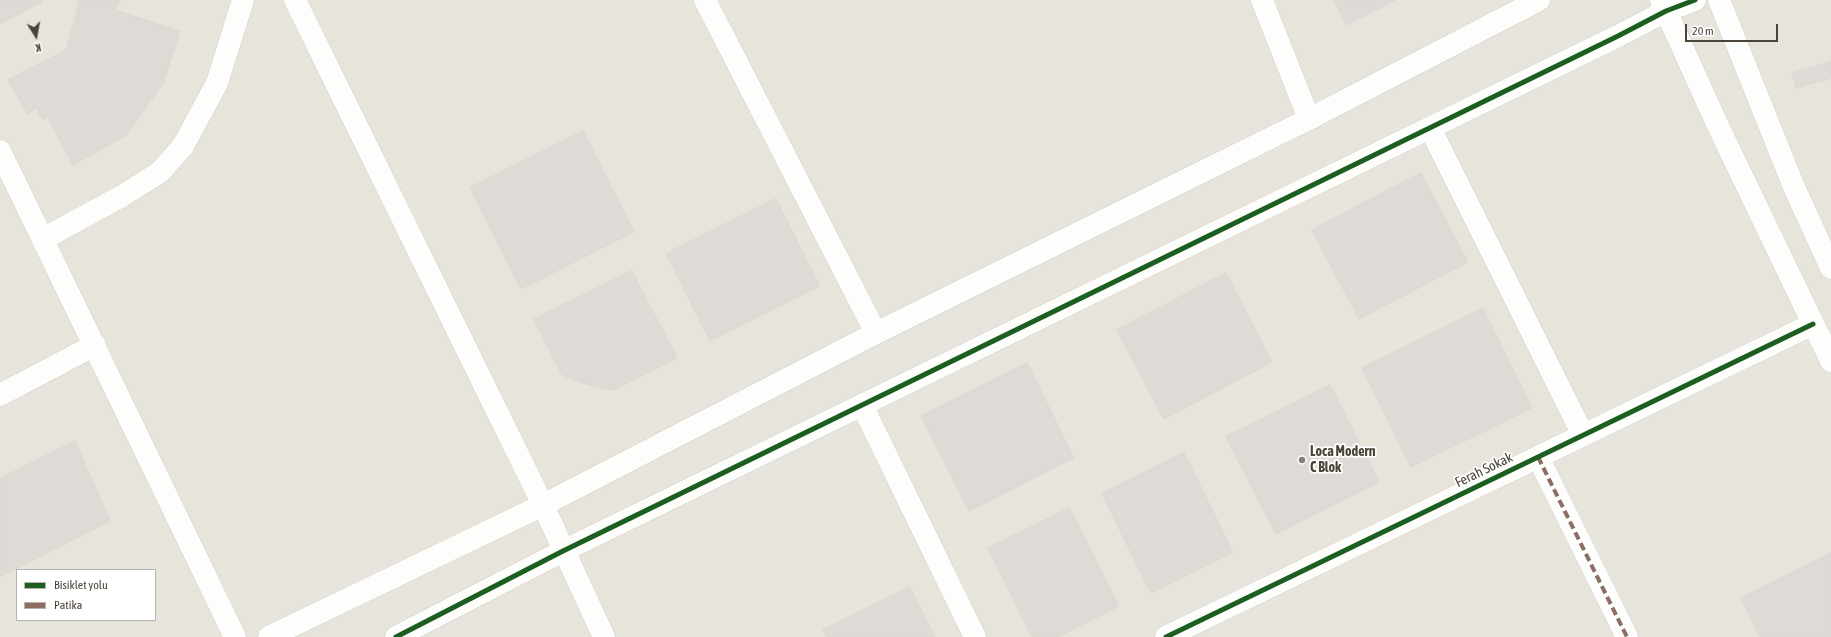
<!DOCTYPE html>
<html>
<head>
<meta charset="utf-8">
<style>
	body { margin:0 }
	#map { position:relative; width:1831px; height:637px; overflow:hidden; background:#f4f2ee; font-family:"Asap Condensed",sans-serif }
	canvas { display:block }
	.legend { position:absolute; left:16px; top:569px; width:140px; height:52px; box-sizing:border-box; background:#fff; border:1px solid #b7b4b0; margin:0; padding:5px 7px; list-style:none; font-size:12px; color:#4b4439 }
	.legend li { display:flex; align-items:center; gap:8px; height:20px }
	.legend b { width:20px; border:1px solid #b7b4b0 }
	.north { position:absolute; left:16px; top:16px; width:40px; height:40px; -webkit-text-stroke:3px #fff; paint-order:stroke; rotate:169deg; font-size:11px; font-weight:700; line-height:16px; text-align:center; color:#4b4439 }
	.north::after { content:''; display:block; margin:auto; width:14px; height:18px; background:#4b4439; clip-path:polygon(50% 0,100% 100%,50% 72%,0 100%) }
	.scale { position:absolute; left:1685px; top:24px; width:93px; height:18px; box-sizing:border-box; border:2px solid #4b4439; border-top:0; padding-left:5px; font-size:12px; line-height:14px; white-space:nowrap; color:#4b4439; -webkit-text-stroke:3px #fff; paint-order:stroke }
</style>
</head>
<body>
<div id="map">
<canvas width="1831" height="637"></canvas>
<ul class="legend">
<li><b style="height:5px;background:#1b5e20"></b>Bisiklet yolu</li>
<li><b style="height:5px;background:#8d6e63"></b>Patika</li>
</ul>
<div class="north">K</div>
<div class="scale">20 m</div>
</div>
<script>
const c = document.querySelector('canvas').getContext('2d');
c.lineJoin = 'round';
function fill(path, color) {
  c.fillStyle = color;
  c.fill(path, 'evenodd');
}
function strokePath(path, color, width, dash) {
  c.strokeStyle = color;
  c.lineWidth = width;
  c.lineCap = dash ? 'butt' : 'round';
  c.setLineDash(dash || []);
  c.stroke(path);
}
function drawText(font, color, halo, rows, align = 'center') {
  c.font = font + ' "Asap Condensed",sans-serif';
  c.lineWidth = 3.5;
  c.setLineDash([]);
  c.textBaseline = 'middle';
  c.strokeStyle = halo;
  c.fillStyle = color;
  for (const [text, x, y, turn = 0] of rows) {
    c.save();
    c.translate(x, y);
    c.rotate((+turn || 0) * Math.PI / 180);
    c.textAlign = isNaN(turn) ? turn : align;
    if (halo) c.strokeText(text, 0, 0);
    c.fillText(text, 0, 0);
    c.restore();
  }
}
fill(new Path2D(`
	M 0,0 L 1831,0 L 1831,637 L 0,637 ZM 17,570 L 155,570 L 155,620 L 17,620 Z`), '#e7e4dc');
const building = new Path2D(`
	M 0,0 L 43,0 L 42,2 L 0,24 Z
	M 80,0 L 121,0 L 115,10 L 180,31 L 163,84 L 125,136 L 73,165 L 47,116 L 43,120 L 36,108 L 28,114 L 8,80 L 66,50 Z
	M 1334,0 L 1396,0 L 1347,25 Z
	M 1831,62 L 1831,78 L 1796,88 L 1792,73 Z
	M 583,131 L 634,232 L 521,289 L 470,188 Z
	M 1421,173 L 1468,262 L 1359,319 L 1312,230 Z
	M 776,199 L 820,286 L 710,341 L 666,254 Z
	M 632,271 L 677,358 L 613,390 L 588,385 L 562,375 L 534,319 Z
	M 1226,273 L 1272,362 L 1164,419 L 1117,330 Z
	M 1483,308 L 1532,408 L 1411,467 L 1362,368 Z
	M 1027,363 L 1074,458 L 969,511 L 921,416 Z
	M 1330,385 L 1379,482 L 1276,534 L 1226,437 Z
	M 75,441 L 110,521 L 0,577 L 0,479 Z
	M 1184,453 L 1233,552 L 1151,593 L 1102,494 Z
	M 1070,508 L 1119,606 L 1058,637 L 1032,637 L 988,548 Z
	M 1831,553 L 1831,637 L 1760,637 L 1741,598 Z
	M 910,587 L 935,637 L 827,637 L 823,630 Z`);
fill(building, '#dedbd6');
strokePath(building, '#dcd9d4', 1);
const minor = new Path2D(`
	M 295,0 L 543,505 L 604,637
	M 705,0 L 876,333
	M 1262,0 L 1309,119
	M 1430,128 L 1583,435
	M 0,151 L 235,637
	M 43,239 L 122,196 L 160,172 L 183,146 L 217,83 L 243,0
	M 0,395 L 95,345
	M 862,405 L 975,637
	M 1538,457 L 1627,637
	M 1166,637 L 1813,324`);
const tertiary = new Path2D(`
	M 1661,0 L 1718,126 L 1831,361
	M 1719,0 L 1794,187 L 1831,268
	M 269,637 L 543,505 L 876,333 L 1309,119 L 1539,0
	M 396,637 L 563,551 L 1618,36 L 1666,11 L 1695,0`);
strokePath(minor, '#d2d0cb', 23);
strokePath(tertiary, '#d2d0cb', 23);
strokePath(minor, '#fdfdfc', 22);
strokePath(tertiary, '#fdfdfc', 22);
strokePath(new Path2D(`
	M 1538,457 L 1627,637`), '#8d6e63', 4, [8, 4]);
strokePath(new Path2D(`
	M 396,637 L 563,551 L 1618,36 L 1666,11 L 1695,0
	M 1166,637 L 1813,324`), '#1b5e20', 5);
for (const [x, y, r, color] of [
	[1302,460,4,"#868178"]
]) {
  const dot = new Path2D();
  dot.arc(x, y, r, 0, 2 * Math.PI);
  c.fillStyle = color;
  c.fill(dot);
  strokePath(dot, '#fff', 1.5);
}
drawText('bold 14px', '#4b4439', '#fff', [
	["Loca Modern",1310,452],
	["C Blok",1310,468]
], 'left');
drawText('14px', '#4b4439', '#fff', [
	["Ferah Sokak",1484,470,-26]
]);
</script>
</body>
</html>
